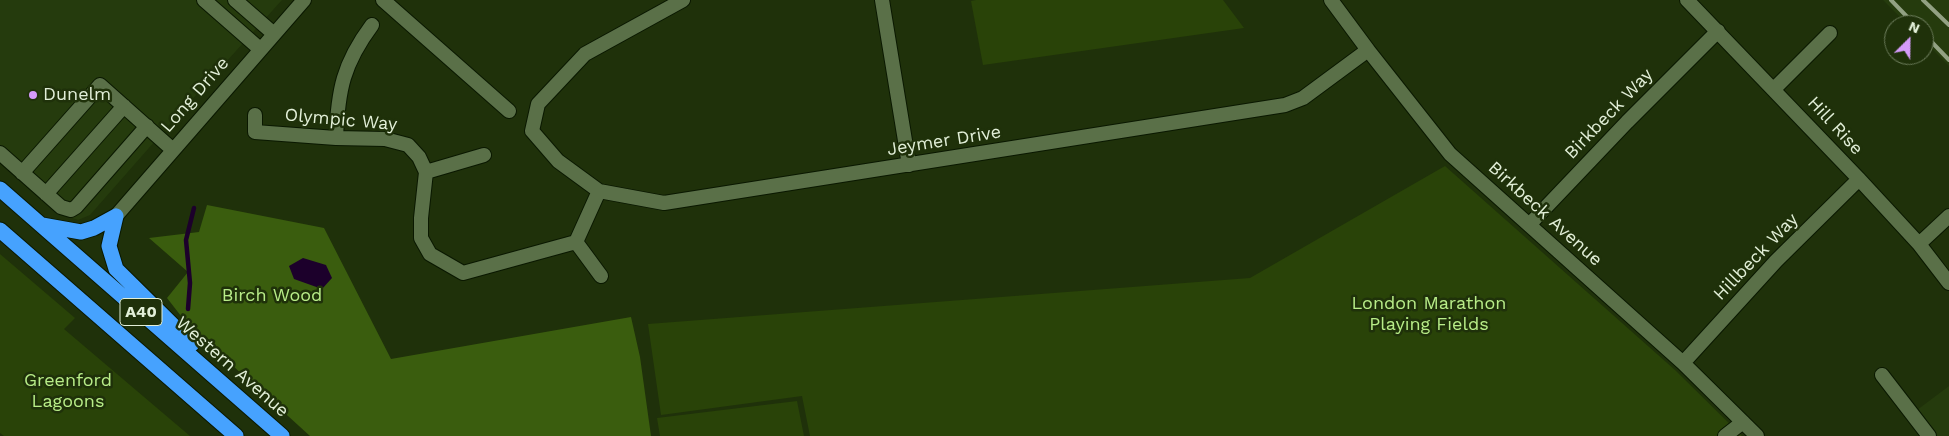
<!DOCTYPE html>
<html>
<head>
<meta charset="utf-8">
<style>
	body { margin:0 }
	#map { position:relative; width:1949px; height:436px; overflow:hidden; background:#1f310a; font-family:"Work Sans",sans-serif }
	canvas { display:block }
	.north { position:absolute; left:1884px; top:15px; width:50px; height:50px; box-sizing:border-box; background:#1f310a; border:1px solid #6d7d5c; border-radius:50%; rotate:23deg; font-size:14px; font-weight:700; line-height:20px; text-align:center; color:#e2efd8 }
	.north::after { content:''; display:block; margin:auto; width:18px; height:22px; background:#d59bfa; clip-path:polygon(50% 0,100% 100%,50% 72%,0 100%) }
</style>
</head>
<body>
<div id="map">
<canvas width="1949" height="436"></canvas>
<div class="north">N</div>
</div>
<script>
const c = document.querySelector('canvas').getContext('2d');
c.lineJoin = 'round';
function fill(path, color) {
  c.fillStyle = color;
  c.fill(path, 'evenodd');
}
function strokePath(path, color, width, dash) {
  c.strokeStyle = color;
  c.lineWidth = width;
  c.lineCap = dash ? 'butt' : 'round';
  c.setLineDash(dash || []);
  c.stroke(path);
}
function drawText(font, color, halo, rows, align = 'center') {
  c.font = font + ' "Work Sans",sans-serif';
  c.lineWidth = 5;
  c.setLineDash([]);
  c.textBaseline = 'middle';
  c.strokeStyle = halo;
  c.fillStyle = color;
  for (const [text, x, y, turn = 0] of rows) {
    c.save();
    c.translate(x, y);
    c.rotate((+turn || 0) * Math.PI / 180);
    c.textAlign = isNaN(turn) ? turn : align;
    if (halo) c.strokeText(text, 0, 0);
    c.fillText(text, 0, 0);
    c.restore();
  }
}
fill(new Path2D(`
	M 0,0 L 282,0 L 170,124 L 90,215 L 78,220 L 56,212 L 0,163 Z
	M 1883,0 L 1949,0 L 1949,66 L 1924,41 L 1924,25 L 1908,25 Z
	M 1949,386 L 1949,436 L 1935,436 L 1917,410 Z`), '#253b0d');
fill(new Path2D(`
	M 976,0 L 1223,0 L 1244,28 L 983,65 L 971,1 Z
	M 1445,166 L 1675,370 L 1742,436 L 810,436 L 802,396 L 661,415 L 648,324 L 1250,278 Z
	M 0,254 L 75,318 L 64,329 L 190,436 L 4,436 L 0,433 Z
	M 797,401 L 804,436 L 660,436 L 657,418 Z`), '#294308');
fill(new Path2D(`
	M 207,205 L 324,228 L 391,359 L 631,317 L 640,357 L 651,436 L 310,436 L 188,325 L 167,298 L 188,272 L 149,238 L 199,232 Z`), '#3a5d0e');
fill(new Path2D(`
	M 303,258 L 326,265 L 332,278 L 322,289 L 294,279 L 289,266 Z`), '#1c002b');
strokePath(new Path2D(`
	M 188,309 L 190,283 L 186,240 L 194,208`), '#1c002b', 4.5);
const minor = new Path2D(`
	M 204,0 L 260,49
	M 235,0 L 274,34
	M 383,0 L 509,111
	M 683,0 L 585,54 L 538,104 L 532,131 L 558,161 L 599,191 L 664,203 L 1285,105 L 1303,98 L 1368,50
	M 882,0 L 909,165
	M 1331,0 L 1368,50 L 1450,154 L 1683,363 L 1757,436
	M 1687,0 L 1859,179 L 1919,244 L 1949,283
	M 1774,89 L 1830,33
	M 255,115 L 255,132 L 336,138 L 385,139 L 408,145 L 419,157 L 426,172 L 421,218 L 421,238 L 430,254 L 463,273 L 576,242 L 599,191
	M 336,138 C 338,90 343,64 372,25
	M 0,153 L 61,207 L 71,210 L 76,207 L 147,126
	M 426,172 L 484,155
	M 22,173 L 100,85 L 173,150
	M 46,194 L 124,106
	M 116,216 L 304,0
	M 1529,225 L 1627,122 L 1718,31
	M 576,242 L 601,276
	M 1919,244 L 1949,216
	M 1683,363 L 1776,261 L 1859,179
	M 1882,375 L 1929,436
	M 1725,436 L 1743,422`);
const highway = new Path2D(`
	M 0,189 L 282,436
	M 116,216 L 109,246 L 116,269 L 192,344
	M 42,225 L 81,232 L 94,228 L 116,216
	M 0,230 L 236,436`);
strokePath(minor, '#0a1800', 16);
strokePath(highway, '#0a1800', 17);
strokePath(minor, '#5a7048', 14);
strokePath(highway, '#46a2fe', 15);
strokePath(new Path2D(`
	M 1891,0 L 1915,25
	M 1923,0 L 1949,25
	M 1924,34 L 1949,60`), '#92a183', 4);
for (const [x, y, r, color] of [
	[33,95,5,"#d59bfa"]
]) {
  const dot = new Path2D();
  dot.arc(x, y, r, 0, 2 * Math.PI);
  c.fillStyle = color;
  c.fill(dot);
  strokePath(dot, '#1f310a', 2);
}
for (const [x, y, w] of [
	[141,312,42]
]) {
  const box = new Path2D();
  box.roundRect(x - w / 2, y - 13.5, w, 27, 4);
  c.fillStyle = '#1f310a';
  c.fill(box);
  strokePath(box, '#e2efd8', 1);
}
drawText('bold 16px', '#e2efd8', null, [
	["A40",141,312]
]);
drawText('18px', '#e2efd8', '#1f310a', [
	["Dunelm",43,95]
], 'left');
drawText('18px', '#e2efd8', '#1f310a', [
	["Long Drive",195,95,-49],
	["Birkbeck Way",1609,114,-46],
	["Olympic Way",341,120,5],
	["Hill Rise",1835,126,47],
	["Jeymer Drive",944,141,-9],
	["Birkbeck Avenue",1545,214,42],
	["Hillbeck Way",1756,257,-46],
	["Western Avenue",232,367,41]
]);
drawText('18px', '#b8ed88', '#1f310a', [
	["Birch Wood",272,296],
	["London Marathon",1429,304],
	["Playing Fields",1429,325],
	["Greenford",68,381],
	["Lagoons",68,402]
]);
</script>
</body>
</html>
